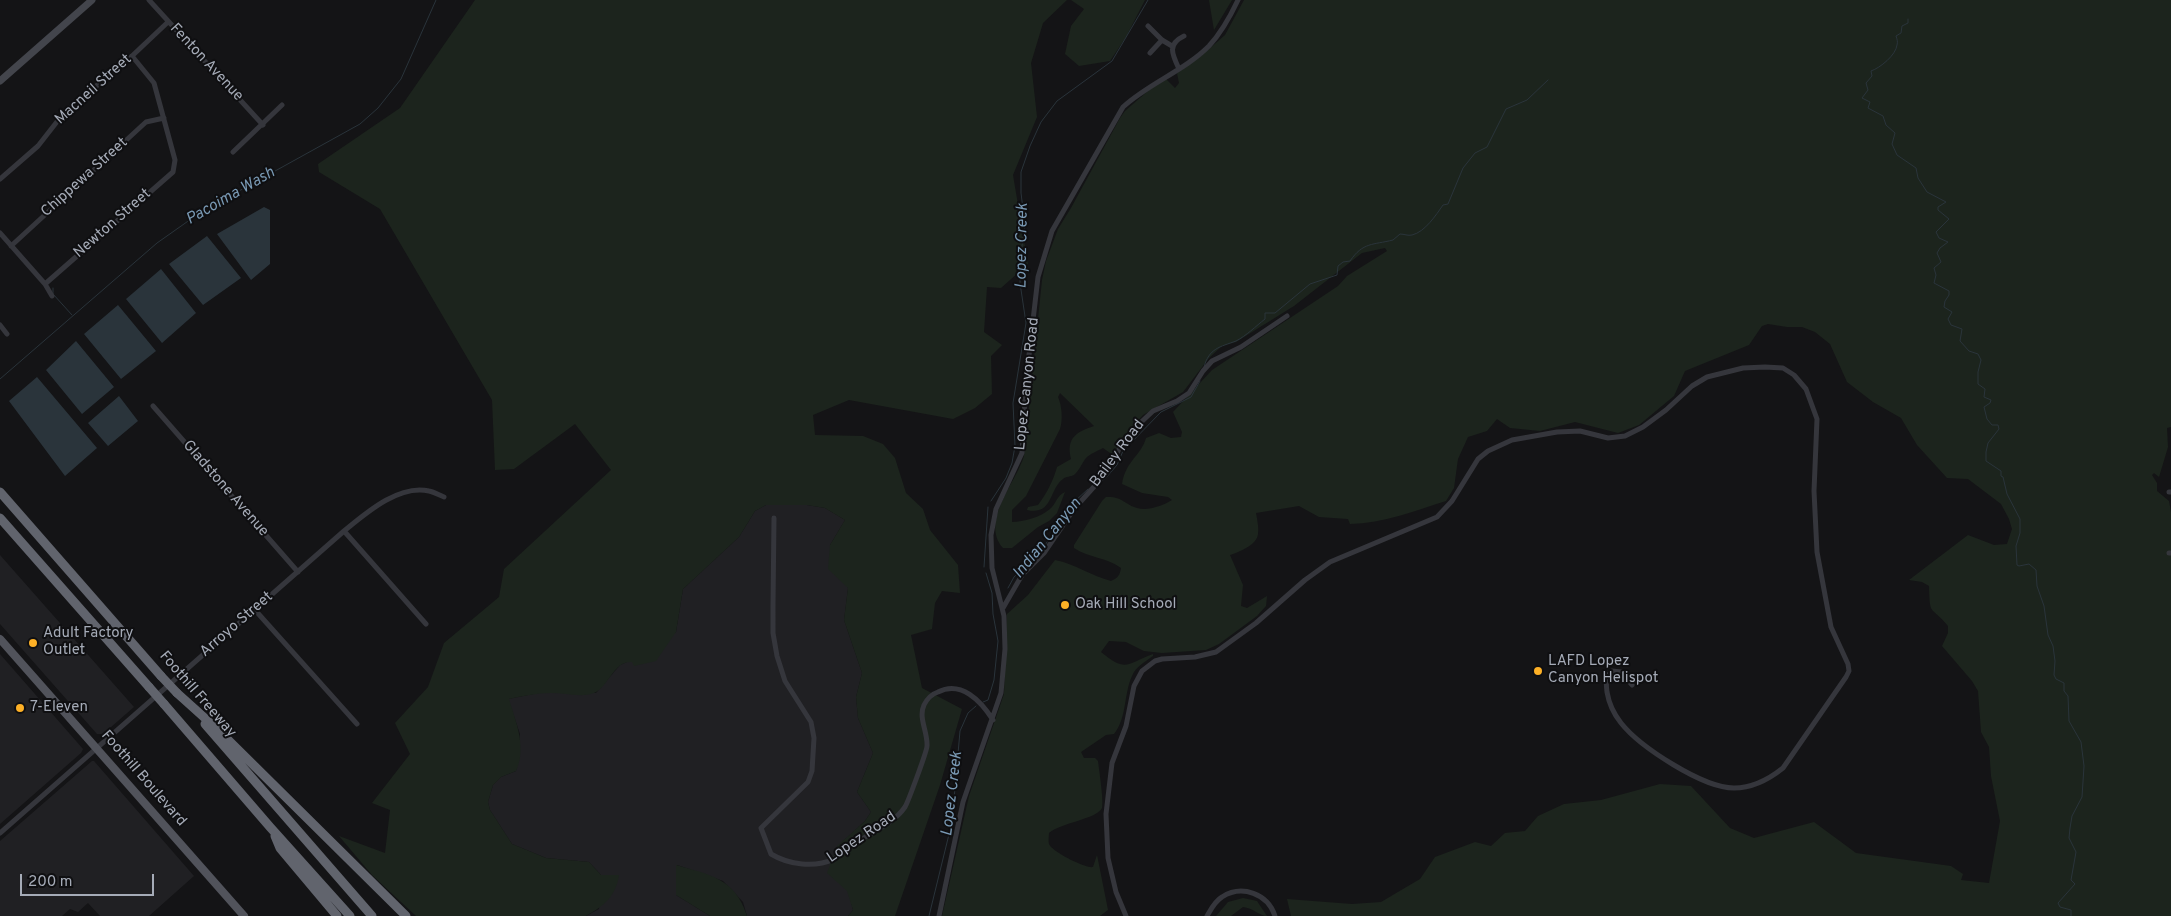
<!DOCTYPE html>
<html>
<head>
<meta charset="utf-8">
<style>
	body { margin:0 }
	#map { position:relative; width:2171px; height:916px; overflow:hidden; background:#141416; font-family:Overpass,sans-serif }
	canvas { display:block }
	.scale { position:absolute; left:20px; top:874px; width:134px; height:22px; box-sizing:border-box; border:2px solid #a5abb7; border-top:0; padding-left:6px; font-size:15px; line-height:18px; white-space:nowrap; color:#a5abb7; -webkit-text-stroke:4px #0f0f11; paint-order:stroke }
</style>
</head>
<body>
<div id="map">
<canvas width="2171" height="916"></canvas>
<div class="scale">200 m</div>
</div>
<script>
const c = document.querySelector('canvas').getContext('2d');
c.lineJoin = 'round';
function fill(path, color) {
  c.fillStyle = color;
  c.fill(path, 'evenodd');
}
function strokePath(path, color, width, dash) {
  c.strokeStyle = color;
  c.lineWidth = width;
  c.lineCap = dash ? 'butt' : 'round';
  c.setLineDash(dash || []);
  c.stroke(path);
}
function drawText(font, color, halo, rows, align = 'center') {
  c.font = font + ' Overpass,sans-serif';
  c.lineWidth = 4;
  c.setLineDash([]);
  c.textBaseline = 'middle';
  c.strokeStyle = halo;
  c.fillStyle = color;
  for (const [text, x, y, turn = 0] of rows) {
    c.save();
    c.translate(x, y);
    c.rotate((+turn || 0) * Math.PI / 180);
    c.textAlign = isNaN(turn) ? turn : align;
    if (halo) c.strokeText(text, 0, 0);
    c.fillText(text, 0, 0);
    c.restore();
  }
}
fill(new Path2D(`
	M 766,505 L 807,505 L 825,508 L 845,520 L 830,545 L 848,588 L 844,620 L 862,673 L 856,697 L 858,718 L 873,753 L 857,792 L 871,812 L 865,821 L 838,846 L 853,910 L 848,916 L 747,916 L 743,902 L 723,881 L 677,865 L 676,895 L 710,916 L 586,916 L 599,909 L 601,875 L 589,862 L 546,858 L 512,844 L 490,810 L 488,802 L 493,785 L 501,777 L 516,771 L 520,734 L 508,699 L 538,693 L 596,693 L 620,665 L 627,662 L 632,662 L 676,632 L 683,589 L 739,537 L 755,511 Z
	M 0,555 L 134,707 L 103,734 L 97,734 L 0,624 Z
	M 0,654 L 83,749 L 81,753 L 0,824 Z
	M 92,761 L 94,761 L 194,876 L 149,916 L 100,916 L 88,903 L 78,912 L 70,909 L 62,916 L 0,916 L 0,841 Z`), '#202023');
fill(new Path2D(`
	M 475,0 L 1067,0 L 1043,23 L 1031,63 L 1037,117 L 1013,175 L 1028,264 L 1001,288 L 987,287 L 984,332 L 1002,345 L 991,356 L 992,394 L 975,408 L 953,419 L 849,400 L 813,415 L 815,435 L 863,436 L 883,444 L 895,458 L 906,493 L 923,509 L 930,530 L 958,565 L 960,593 L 942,591 L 935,603 L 932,629 L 911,635 L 922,688 L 962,709 L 940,785 L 895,916 L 848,916 L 853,910 L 847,891 L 827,873 L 837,846 L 865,821 L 871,812 L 857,792 L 873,753 L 858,718 L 856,697 L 862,673 L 844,620 L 848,588 L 828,569 L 830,545 L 845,520 L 825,508 L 807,505 L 766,505 L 755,511 L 739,537 L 683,589 L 676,632 L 656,661 L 634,666 L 632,662 C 613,661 609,687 594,693 C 581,698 565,693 551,693 C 537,693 523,696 509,699 C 516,722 527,748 516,771 L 501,777 L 493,785 L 488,802 L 490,810 L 512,844 L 546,858 L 589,862 L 601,875 L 619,875 C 616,896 604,906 586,916 L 416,916 L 372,875 L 339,836 L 385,853 L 390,810 L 372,803 L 410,754 L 395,723 L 428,687 L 444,643 L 499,597 L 504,569 L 611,470 L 575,424 L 514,469 L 495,470 L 492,400 L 380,209 L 319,172 L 318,164 L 400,108 Z
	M 1071,0 L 1145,0 L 1126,37 L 1110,61 L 1079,66 L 1065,54 L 1071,26 L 1084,9 Z
	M 1209,0 L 1232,0 L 1214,30 Z
	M 1244,0 L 2171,0 L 2171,427 L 2167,428 L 2168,447 L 2159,477 L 2154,473 L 2152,475 L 2157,483 L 2157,491 L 2169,501 L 2171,512 L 2171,916 L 1291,916 L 1287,899 L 1352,904 L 1381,902 L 1420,879 L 1435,857 L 1475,842 L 1491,846 L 1505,833 L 1525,831 L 1538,816 L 1564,804 L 1601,800 L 1660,784 L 1691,786 L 1730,828 L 1754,838 L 1814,822 L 1856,853 L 1951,866 L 1963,874 L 1961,880 L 1989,883 L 2000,821 L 1991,776 L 1989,747 L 1981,732 L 1978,691 L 1972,681 L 1942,646 L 1948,633 L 1948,626 C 1930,604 1930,618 1929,586 L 1922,582 L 1909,580 L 1968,535 L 1994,545 L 2007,544 L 2012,529 L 2009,519 L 2001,504 L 1968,479 L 1947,478 L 1917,445 L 1901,418 L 1873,402 L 1847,382 L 1830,344 L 1815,332 L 1802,327 L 1787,327 L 1768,324 L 1762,326 L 1749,345 L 1685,371 L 1674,396 L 1639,425 L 1618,433 L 1575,422 L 1540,431 L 1510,428 L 1497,419 L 1487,431 L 1468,437 L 1458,459 L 1454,488 L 1446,501 C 1414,511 1384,523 1350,524 L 1348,519 L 1319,517 L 1299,506 L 1256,513 C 1257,519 1259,527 1258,534 C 1257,545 1239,552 1230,555 L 1243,585 L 1241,606 L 1247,608 L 1267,596 L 1266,606 L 1257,616 L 1219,644 L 1206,650 L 1162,653 L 1144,651 L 1126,642 L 1109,641 L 1101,652 C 1127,673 1126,664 1153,654 L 1153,656 C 1146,661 1139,665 1134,672 C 1123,691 1128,717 1114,734 L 1106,735 L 1081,752 L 1084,758 L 1095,758 L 1098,761 C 1099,769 1104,802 1102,808 C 1097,819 1060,823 1049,833 C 1049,836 1048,841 1049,844 C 1051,851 1086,869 1093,867 L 1097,855 L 1108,910 L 1100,916 L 942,916 L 969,796 L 1004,694 L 1007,614 L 1028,595 L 1055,560 C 1075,564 1092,576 1111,581 C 1118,578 1120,575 1121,568 C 1107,557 1088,558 1074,548 L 1074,545 L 1102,501 L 1106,497 C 1122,496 1124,504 1137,508 C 1148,511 1162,506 1172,500 L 1168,497 L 1142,493 L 1122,484 C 1126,460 1141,456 1146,438 L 1159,433 L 1171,438 L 1181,437 L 1182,432 L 1173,412 L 1212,370 L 1338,286 L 1347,276 L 1387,251 L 1385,248 L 1362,253 L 1294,306 L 1236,342 L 1222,346 L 1209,358 L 1183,392 L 1143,415 L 1123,437 L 1113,455 L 1103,448 C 1097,451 1090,454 1086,458 C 1082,463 1079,471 1074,475 C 1071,477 1066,476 1063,479 C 1049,489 1053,516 1027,510 L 1028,507 L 1038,505 C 1047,493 1053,481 1057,467 L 1071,459 C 1066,438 1076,432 1094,426 L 1060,393 L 1058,397 C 1062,406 1063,420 1060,429 L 1026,496 L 1012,510 L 1012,522 C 1023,522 1041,517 1050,509 C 1056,504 1057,495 1065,492 L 1057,513 L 1049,521 L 1038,527 L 1012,548 L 1003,548 C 980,521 1016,483 1024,456 L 1042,280 L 1046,261 L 1058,229 L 1071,208 L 1120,118 L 1125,111 L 1149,90 L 1166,79 L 1175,88 L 1179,83 L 1177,73 L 1201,56 L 1225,35 Z
	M 676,865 C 710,875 735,878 747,916 L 710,916 L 676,895 Z
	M 1243,898 L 1257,901 L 1267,916 C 1260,916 1253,908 1243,907 L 1231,916 L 1216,916 L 1228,902 Z`), '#1c241d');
fill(new Path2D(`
	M 264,207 L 270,210 L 270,264 L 251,280 L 217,234 Z
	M 207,236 L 241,278 L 203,305 L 169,264 Z
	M 161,269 L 196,313 L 162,343 L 126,299 Z
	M 118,305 L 156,351 L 121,379 L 84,334 Z
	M 76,341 L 114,387 L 82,414 L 46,370 Z
	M 37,377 L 97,448 L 65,476 L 9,401 Z
	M 119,396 L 138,421 L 108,446 L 88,423 Z`), '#2a343b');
strokePath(new Path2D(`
	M 1908,19 L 1908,23 L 1902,26 L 1901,33 L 1896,36 C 1897,39 1898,42 1897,45 C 1896,55 1880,68 1871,71 L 1872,76 L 1866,83 L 1868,90 L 1862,98 L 1870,102 L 1868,108 L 1883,116 L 1886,125 L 1895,133 L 1892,144 L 1897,155 L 1916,168 L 1918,178 L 1927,192 L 1946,202 L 1938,207 L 1938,210 L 1949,219 L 1936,232 L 1939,238 L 1948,242 L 1940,248 L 1937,253 L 1941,262 L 1934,268 L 1936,275 L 1934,283 L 1949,291 L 1949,295 L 1945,301 L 1944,307 L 1952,312 L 1948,319 L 1951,325 L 1962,329 L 1960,341 L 1969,351 L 1978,354 L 1981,360 L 1978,372 L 1978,384 L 1985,389 L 1984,397 L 1991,400 L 1990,403 L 1984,407 L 1987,419 L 1992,425 L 1998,425 L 1999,429 L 1988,443 L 1986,452 L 1986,461 L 2001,471 L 2001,476 L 2003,477 L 2007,494 L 2020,519 L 2020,533 L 2016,546 L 2017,565 L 2019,566 L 2029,564 L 2036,570 L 2037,586 L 2044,606 L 2048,635 L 2053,646 L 2055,661 L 2054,675 L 2056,679 L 2064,683 L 2064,691 L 2068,696 L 2069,721 L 2081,742 L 2084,766 L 2082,797 L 2072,816 L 2070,828 L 2069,838 L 2076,852 L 2071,880 L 2075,884 L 2058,903 L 2060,907 L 2071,910 L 2071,916
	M 53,288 L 53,294 L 72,315
	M 1204,367 C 1209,348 1220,347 1236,341 C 1246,336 1256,326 1265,319 L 1265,313 L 1275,313 L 1310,284 L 1337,275 L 1338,266 L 1343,262 L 1350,261 C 1363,242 1373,245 1393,240 L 1400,234 C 1404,234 1408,236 1412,235 C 1425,232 1436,215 1443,205 L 1448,204 L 1463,168 L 1475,153 L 1487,147 L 1506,109 L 1527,100 L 1548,80
	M 0,379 L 157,243 L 201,212 L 360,124 L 378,108 L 401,79 L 436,0
	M 1105,479 L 1117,465 L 1123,451 L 1161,412 L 1191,397 L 1200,381
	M 991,501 L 1006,478 L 1012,463 L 1015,446 L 1013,403 L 1026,323 L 1020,283 L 1021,253 L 1025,225 L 1021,193 L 1021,172 L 1030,146 L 1041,122 L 1057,101 L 1112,61 L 1148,0
	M 984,567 L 988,507
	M 1008,588 L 1014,577 L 1043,548 L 1074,502 L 1088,489
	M 983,702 L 988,700 L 994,680 L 998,641 L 993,614 L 992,593 L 986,573
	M 929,916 L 952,822 L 960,731 L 968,713 L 976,706`), '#2a343b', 1);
strokePath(new Path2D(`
	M 149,0 L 263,125
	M 1148,26 L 1162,40 L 1172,46
	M 1150,53 L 1162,40
	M 1179,69 C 1172,54 1167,44 1184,36
	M 233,152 L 282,105
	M 0,179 L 38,146 L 63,114 L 132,56 L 168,22
	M 0,233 L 45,284 L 52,296
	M 11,246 L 146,122 L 164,118
	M 45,284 L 173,172 L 175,160 L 154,83 L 132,56
	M 0,325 L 7,334
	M 153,406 L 298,572
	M 2169,492 L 2171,492
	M 774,518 L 773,605 L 773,633 L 777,656 L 785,681 L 811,722 L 814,738 L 812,771 L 808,782 L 761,828 L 771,854 C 789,865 815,868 834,859 C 842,853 850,846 859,841 C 874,831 894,823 905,807 C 908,802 927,751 927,746 C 928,732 918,718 924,705 C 927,699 932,694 938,692 C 961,680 981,701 993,720
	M 344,531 L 426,624
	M 2169,553 L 2171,553
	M 1003,608 L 1022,575 L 1044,553 L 1074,509 L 1109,470 L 1120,447 L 1137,426 L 1153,411 L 1177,401 L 1189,393 L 1203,371 L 1212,361 L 1241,347 L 1287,316
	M 255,610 L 357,724
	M 0,833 L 344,531 C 366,513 399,484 429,491 C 434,492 439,495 444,497
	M 939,916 L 963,802 L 1001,693 L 1005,649 L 1004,616 L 992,568 L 991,535 L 996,509 L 1022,453 L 1026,381 L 1038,277 L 1052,231 L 1123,107 C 1149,83 1184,71 1209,46 C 1222,32 1230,17 1238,0
	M 1126,916 L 1116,892 L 1108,858 L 1106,814 L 1112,763 L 1126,726 L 1134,686 L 1142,671 L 1155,661 L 1162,659 L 1195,657 L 1216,652 L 1256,623 L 1305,580 L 1330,562 L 1437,517 L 1452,501 L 1478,459 L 1488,451 L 1512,440 L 1557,432 L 1580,431 L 1608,438 L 1625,436 L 1643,427 L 1666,410 L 1692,386 L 1707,377 L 1743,368 L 1765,367 L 1783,368 L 1794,375 L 1806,389 L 1817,419 L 1814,491 L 1817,552 L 1831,627 L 1848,664 L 1849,671 L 1846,677 L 1783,768 C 1768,780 1753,788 1734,788 C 1703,788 1640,747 1621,723 C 1613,713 1609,704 1607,692 C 1606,683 1605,677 1612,671 L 1621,672 L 1632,685
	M 1207,916 C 1211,909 1215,901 1222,897 C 1242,884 1268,894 1275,916`), '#35363c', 5);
strokePath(new Path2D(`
	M 0,81 L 92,0`), '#43454c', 7);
strokePath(new Path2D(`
	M 0,639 L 244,916`), '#51535b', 8);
strokePath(new Path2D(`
	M 0,492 L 161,676
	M 0,518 L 149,687
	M 177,693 L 217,729 L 406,916
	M 164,704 L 270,827 L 350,916
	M 205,724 L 372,916
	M 275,836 L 280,848 L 337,916`), '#61646d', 9);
strokePath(new Path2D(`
	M 161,676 L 177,693
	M 149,687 L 164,704`), '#61646d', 9);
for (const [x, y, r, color] of [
	[1065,605,5,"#fdb026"],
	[33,643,5,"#fdb026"],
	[1538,671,5,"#fdb026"],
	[20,708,5,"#fdb026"]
]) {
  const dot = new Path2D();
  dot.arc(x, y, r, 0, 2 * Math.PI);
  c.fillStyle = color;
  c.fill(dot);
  strokePath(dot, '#0f0f11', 2);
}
drawText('15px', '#a5abb7', '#0f0f11', [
	["Fenton Avenue",206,63,47],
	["Macneil Street",94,90,-42],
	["Chippewa Street",85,178,-42],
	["Newton Street",113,224,-41],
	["Lopez Canyon Road",1028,384,-84],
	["Bailey Road",1118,454,-53],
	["Gladstone Avenue",225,489,49],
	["Arroyo Street",237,625,-41],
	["Foothill Freeway",197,695,49],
	["Foothill Boulevard",143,779,49],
	["Lopez Road",862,838,-34]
]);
drawText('15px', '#a5abb7', '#0f0f11', [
	["Oak Hill School",1075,605],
	["Adult Factory",43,634],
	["Outlet",43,651],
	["LAFD Lopez",1548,662],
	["Canyon Helispot",1548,679],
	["7-Eleven",30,708]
], 'left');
drawText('italic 16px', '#7a9ab5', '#0f0f11', [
	["Pacoima Wash",231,197,-30],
	["Lopez Creek",1023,246,-89],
	["Indian Canyon",1048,539,-51],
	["Lopez Creek",953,794,-83]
]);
</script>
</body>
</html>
